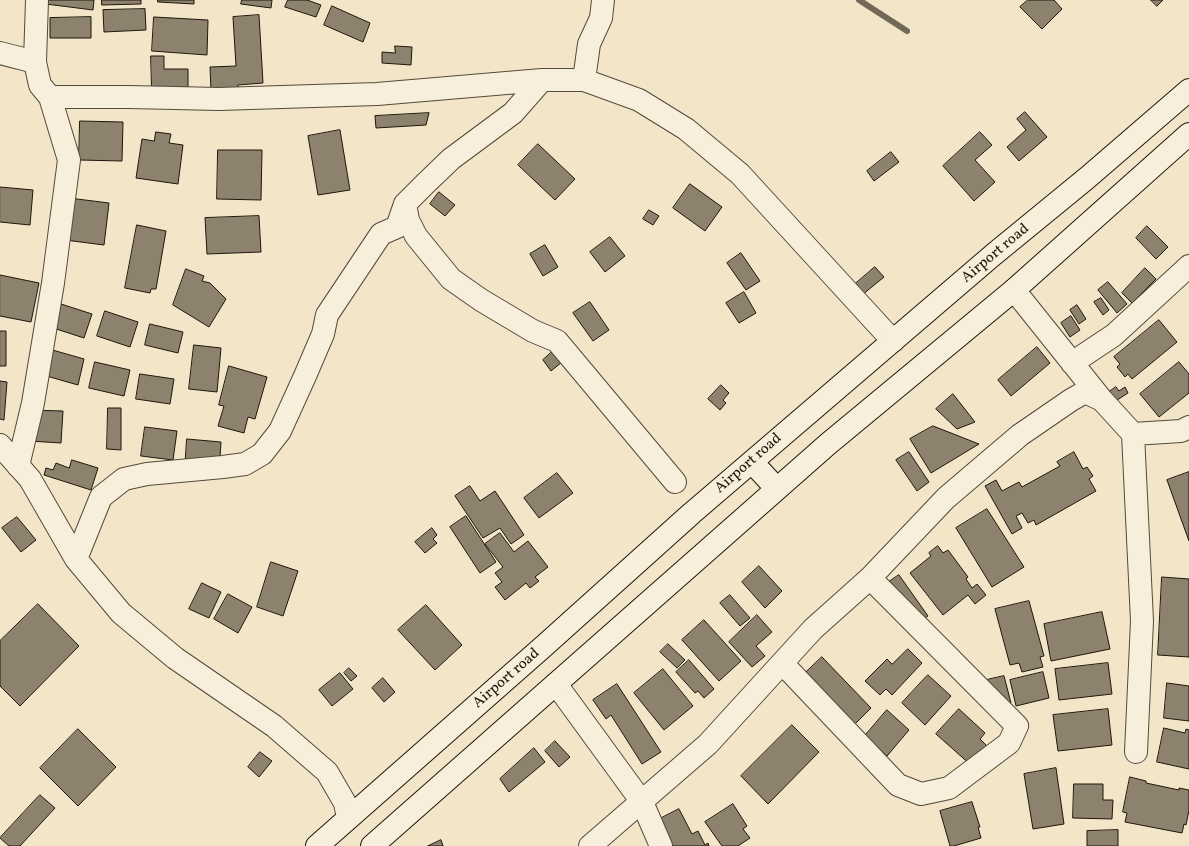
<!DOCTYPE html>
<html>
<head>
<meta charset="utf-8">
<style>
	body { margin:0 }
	canvas { display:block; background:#f2e5c8 }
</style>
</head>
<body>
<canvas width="1189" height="846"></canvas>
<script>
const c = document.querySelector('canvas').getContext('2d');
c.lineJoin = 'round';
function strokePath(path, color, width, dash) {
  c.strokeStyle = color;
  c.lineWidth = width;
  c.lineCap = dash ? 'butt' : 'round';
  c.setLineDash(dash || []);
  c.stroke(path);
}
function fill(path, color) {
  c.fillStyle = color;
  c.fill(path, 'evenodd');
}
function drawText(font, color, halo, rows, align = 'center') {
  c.font = font + ' Vollkorn,serif';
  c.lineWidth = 3;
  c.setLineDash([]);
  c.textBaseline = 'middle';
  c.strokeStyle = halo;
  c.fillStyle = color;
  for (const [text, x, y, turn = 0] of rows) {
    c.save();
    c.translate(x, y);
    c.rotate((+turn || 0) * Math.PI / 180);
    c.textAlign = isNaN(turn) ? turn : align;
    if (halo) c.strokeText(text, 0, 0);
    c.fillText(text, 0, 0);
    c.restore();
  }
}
strokePath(new Path2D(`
	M 859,0 L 907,31`), '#726956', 6);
const building = new Path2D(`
	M 38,0 L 94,0 L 93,10 L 38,3 Z
	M 102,0 L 141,0 L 141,4 L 102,5 Z
	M 158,0 L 194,0 L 194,4 L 158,2 Z
	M 242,0 L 272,0 L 271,8 L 241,4 Z
	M 288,0 L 307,0 L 321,5 L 316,17 L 285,7 Z
	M 1028,0 L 1054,0 L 1062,9 L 1042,29 L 1020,7 Z
	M 1151,0 L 1163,0 L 1157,6 Z
	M 332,6 L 370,23 L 363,42 L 324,25 Z
	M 145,9 L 146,30 L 104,32 L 103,10 Z
	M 259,15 L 263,83 L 238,85 L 238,89 L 211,90 L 210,67 L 236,66 L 233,17 Z
	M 91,17 L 91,38 L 50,38 L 50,18 Z
	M 154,17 L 208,20 L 207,55 L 152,51 Z
	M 395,46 L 412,47 L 411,65 L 382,63 L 382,52 L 395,53 Z
	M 151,56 L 164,56 L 164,69 L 188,69 L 188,90 L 152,90 Z
	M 1025,112 L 1047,137 L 1019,161 L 1007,147 L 1026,130 L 1017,119 Z
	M 429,113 L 426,125 L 376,128 L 375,116 Z
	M 80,121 L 123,122 L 122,161 L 79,160 Z
	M 340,130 L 350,190 L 318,195 L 308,136 Z
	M 156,132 L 171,134 L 169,143 L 183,145 L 178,184 L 136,178 L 142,139 L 154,141 Z
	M 980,132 L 992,145 L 975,160 L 995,182 L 974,201 L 943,166 Z
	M 538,144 L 575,179 L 555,200 L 518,165 Z
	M 218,150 L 262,150 L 261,200 L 217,199 Z
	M 891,152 L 899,162 L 874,181 L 867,171 Z
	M 690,184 L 722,207 L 705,231 L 673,208 Z
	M 0,187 L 33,190 L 30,225 L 0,222 Z
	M 439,192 L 455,205 L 445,216 L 430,204 Z
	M 61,197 L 109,203 L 104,245 L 57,239 Z
	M 649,210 L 659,216 L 653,225 L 643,219 Z
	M 259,216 L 261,252 L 207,254 L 205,218 Z
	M 137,225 L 166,231 L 156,289 L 151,289 L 150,293 L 125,288 Z
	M 1147,226 L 1168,247 L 1156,259 L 1136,238 Z
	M 610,237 L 625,256 L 605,272 L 590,252 Z
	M 545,245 L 558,267 L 543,276 L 530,254 Z
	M 741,253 L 760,281 L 746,290 L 727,263 Z
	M 875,267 L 884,277 L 862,295 L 854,285 Z
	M 1145,268 L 1156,279 L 1132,303 L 1122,293 Z
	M 186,269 L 204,276 L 202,281 L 210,283 L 226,299 L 209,327 L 173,305 Z
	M 0,275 L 39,283 L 31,322 L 0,316 Z
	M 1108,282 L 1127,304 L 1117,313 L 1098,290 Z
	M 744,292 L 756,313 L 739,323 L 726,303 Z
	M 1101,298 L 1109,310 L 1103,315 L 1094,302 Z
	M 590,302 L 609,330 L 593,341 L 573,313 Z
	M 58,303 L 92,314 L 84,338 L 50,327 Z
	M 1077,305 L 1086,319 L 1079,324 L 1070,310 Z
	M 105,311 L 138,322 L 130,347 L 97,336 Z
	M 1071,316 L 1080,330 L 1070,337 L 1061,323 Z
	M 1159,320 L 1177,342 L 1132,379 L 1128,374 L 1125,377 L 1117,367 L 1120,364 L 1114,357 Z
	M 150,324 L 183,332 L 178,353 L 145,345 Z
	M 0,331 L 6,331 L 6,366 L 0,366 Z
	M 194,345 L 221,348 L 217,392 L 189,389 Z
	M 1037,347 L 1050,363 L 1011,396 L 998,380 Z
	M 49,349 L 84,359 L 78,385 L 43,375 Z
	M 553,351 L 562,362 L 551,371 L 543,360 Z
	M 95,362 L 130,370 L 124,396 L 89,388 Z
	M 1179,362 L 1189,374 L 1189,393 L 1159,417 L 1140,394 Z
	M 229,366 L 267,377 L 255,419 L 248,417 L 244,433 L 218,426 L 224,406 L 219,405 Z
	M 140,374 L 174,379 L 170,404 L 136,399 Z
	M 0,381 L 7,382 L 4,420 L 0,419 Z
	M 721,385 L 729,393 L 723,400 L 726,403 L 720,410 L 708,399 Z
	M 1116,387 L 1119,391 L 1125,387 L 1128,393 L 1111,404 L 1105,395 Z
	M 953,394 L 975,422 L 957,429 L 936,409 Z
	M 108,408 L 121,408 L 121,450 L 107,449 Z
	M 30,410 L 63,411 L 61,443 L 29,441 Z
	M 933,426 L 979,444 L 931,473 L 910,439 Z
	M 145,427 L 177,431 L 173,460 L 141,456 Z
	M 187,439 L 221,442 L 219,472 L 185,470 Z
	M 909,452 L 929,482 L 917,491 L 896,460 Z
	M 1074,452 L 1083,469 L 1087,467 L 1093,476 L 1089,479 L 1096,491 L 1036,525 L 1034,520 L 1028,523 L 1022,513 L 1016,516 L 1022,528 L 1012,534 L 985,486 L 996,480 L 1002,491 L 1019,482 L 1022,487 L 1060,466 L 1057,462 Z
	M 72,460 L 98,468 L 91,490 L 44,475 L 46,468 L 53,470 L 56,463 L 69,468 Z
	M 1189,472 L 1189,541 L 1167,480 Z
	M 557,473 L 573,493 L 539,518 L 524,498 Z
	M 470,486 L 480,501 L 495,491 L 524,535 L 511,544 L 500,528 L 483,538 L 455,496 Z
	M 987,509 L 1024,567 L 992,587 L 956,528 Z
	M 466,516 L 496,562 L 480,573 L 450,527 Z
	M 17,517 L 36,540 L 21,552 L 2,528 Z
	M 432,528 L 437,535 L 433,539 L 437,543 L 425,553 L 415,542 Z
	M 500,533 L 514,552 L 528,541 L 548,567 L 535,577 L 539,581 L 530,588 L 526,583 L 505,600 L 495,587 L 502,582 L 495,573 L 503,567 L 485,544 Z
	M 938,546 L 943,553 L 948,550 L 968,577 L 966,579 L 972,588 L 977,584 L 986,595 L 975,604 L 968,595 L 943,615 L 910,573 L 931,556 L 929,553 Z
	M 271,562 L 298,571 L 283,616 L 257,607 Z
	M 759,566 L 782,591 L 765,608 L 742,582 Z
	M 899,575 L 928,616 L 909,629 L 880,588 Z
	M 1162,577 L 1189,579 L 1189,657 L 1158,655 Z
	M 202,583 L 221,592 L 209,618 L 189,609 Z
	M 228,594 L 252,607 L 238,633 L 214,619 Z
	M 730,595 L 750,618 L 740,626 L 720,603 Z
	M 1029,601 L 1044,656 L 1040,657 L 1043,667 L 1022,672 L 1019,663 L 1010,665 L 995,609 Z
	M 38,604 L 79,646 L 20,706 L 0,686 L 0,641 Z
	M 426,605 L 462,645 L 435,670 L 398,630 Z
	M 1102,612 L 1110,649 L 1051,661 L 1044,624 Z
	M 757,615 L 772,632 L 756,646 L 765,656 L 752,667 L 729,642 Z
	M 704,620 L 741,661 L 719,681 L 682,640 Z
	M 668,644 L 685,660 L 677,668 L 660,652 Z
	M 908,649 L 922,663 L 892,695 L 886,689 L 880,695 L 865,681 L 887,659 L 892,664 Z
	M 822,657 L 871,708 L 847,732 L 797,681 Z
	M 689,660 L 714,689 L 704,698 L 698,691 L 695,693 L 676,672 Z
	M 1108,663 L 1112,694 L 1059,700 L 1055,669 Z
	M 349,668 L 357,676 L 351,681 L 344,673 Z
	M 663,669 L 693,706 L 664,730 L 634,693 Z
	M 1043,672 L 1049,698 L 1016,706 L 1010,680 Z
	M 340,673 L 353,689 L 332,706 L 319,690 Z
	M 928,675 L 951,696 L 925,725 L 902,703 Z
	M 1004,676 L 1011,703 L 984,709 L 978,682 Z
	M 383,678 L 395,692 L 384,702 L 372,688 Z
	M 1167,683 L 1189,686 L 1189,721 L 1164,718 Z
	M 617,684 L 661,752 L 642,764 L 611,715 L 606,719 L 593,700 Z
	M 959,709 L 985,733 L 980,739 L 989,748 L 972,766 L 936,734 Z
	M 1108,709 L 1112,745 L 1058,751 L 1053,715 Z
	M 887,710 L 909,730 L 887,756 L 864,737 Z
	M 792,725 L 819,752 L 768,804 L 741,776 Z
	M 1164,728 L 1185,733 L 1186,729 L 1189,730 L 1189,769 L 1157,762 Z
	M 78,729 L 116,767 L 78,806 L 40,768 Z
	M 555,741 L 570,757 L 559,767 L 545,751 Z
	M 534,748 L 545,762 L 509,792 L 500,779 Z
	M 260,752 L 272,761 L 259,777 L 248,767 Z
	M 1056,768 L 1064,824 L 1033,829 L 1024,774 Z
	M 1130,777 L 1146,781 L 1146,783 L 1179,790 L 1179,788 L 1189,790 L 1189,810 L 1186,825 L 1184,824 L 1182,833 L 1125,822 L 1127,813 L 1123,812 Z
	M 1074,784 L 1103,784 L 1103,800 L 1113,800 L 1112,819 L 1073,818 Z
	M 40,795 L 55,808 L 20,846 L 9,846 L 0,838 Z
	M 972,802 L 980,827 L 978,827 L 981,838 L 954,846 L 950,846 L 940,811 Z
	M 733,804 L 747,826 L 743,829 L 750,838 L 738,846 L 722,846 L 705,822 Z
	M 679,809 L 692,834 L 698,831 L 705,845 L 708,843 L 709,846 L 667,846 L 654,822 Z
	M 1118,830 L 1118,846 L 1087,846 L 1087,831 Z
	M 441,840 L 443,846 L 428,846 Z`);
fill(building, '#8d826e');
strokePath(building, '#1f170c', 1);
const street = new Path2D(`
	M 0,53 L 35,62 L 40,85 L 50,97 L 69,160 L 53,283 L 33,403 L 18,466
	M 35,62 L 37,0
	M 584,80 L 589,44 L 601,18 L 603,0
	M 50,97 L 129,97 L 219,99 L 377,94 L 542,80 L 584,80 L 639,100 L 686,129 L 740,174 L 893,341
	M 405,204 L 408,220 L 416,236 L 451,279 L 481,300 L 533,331 L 557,341 L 675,482
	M 1014,290 L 1102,400 L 1133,434 L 1181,431 L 1189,427
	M 1072,363 L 1114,335 L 1189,266
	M 1133,434 L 1142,621 L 1136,752
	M 0,445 L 30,479 L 76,559 L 121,613 L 175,658 L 274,726 L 327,772 L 345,803 L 348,818
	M 76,559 L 101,497 L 124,479 L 147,474 L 223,467 L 245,464 L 262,454 L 280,431 L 305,376 L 323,334 L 327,315 L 381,234 L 397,227 L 405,204 L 425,184 L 451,159 L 513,113 L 542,80
	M 782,663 L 898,785 L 921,794 L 949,788 L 1009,743 L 1017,726 L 870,578
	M 556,684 L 642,802 L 661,846
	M 590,846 L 708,744 L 813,629 L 870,578 L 946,498 L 1020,435 L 1071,400 L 1085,392 L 1102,400`);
const secondary = new Path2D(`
	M 752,462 L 777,489
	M 317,846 L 544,646 L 692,513 L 993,255 L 1087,178 L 1189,90
	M 372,846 L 828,444 L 1014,290 L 1189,134`);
strokePath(street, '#544a3b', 24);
strokePath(secondary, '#1f170c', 24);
strokePath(street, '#f7eedb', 22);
strokePath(secondary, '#f7eedb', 22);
drawText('15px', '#1f170c', '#f7eedb', [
	["Airport road",996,254,-40],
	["Airport road",749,464,-41],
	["Airport road",507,679,-41]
]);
</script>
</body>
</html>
